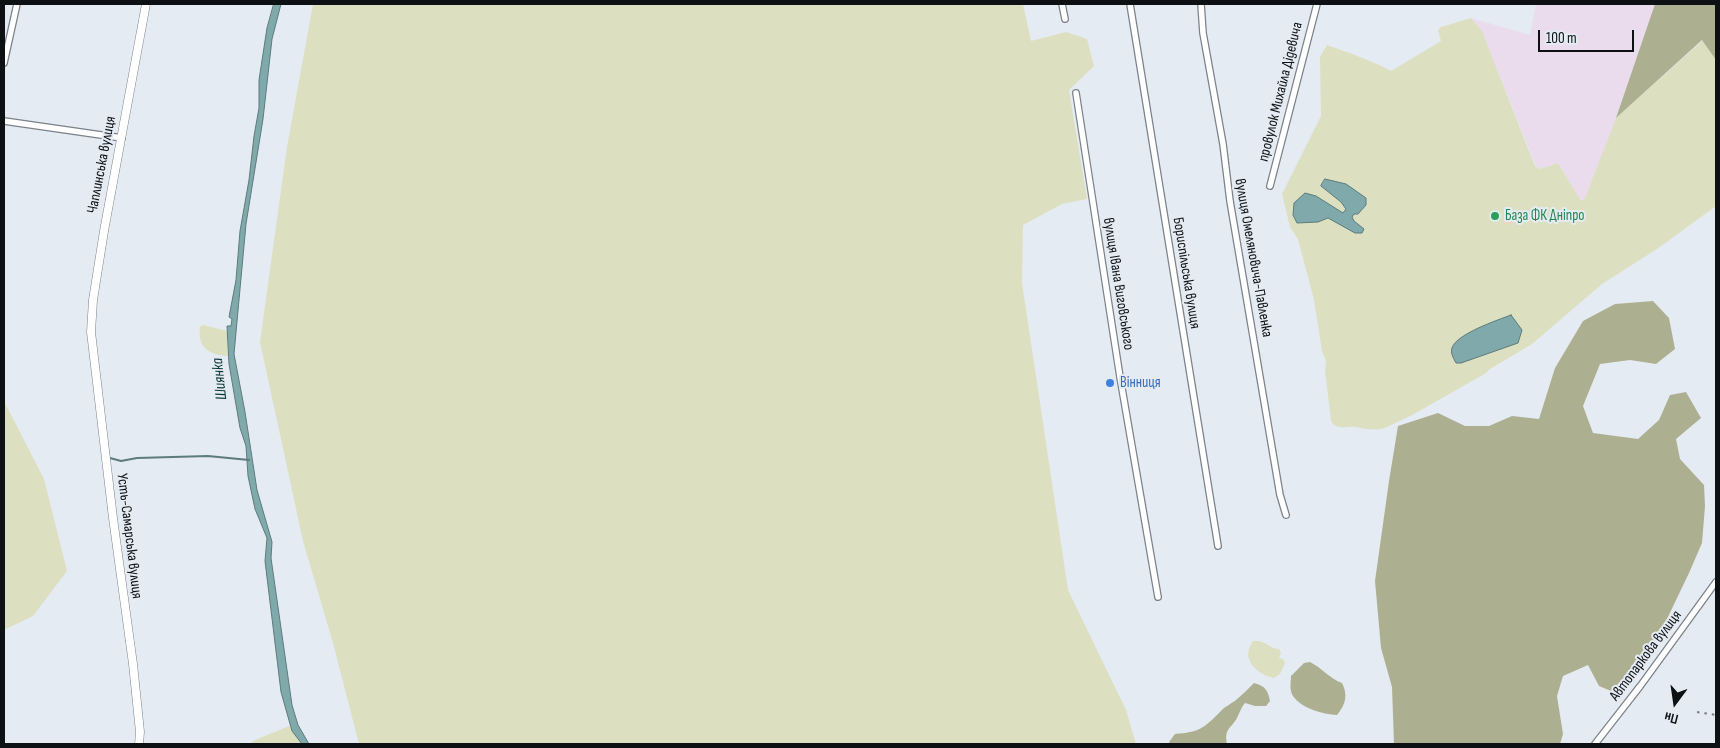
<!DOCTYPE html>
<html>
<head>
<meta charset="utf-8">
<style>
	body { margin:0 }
	#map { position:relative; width:1720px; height:748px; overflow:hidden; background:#e4ebf3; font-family:"Sofia Sans Condensed",sans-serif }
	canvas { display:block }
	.frame { position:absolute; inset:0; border:5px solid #0e1114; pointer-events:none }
	.north { position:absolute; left:1650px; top:678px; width:50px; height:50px; -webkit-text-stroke:4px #e4ebf3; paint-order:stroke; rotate:194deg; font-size:14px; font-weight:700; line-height:20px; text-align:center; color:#0e1114 }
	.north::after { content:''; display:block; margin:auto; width:18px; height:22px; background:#0e1114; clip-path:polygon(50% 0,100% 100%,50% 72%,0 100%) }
	.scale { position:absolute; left:1538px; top:30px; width:96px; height:22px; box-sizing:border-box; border:2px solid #0e1114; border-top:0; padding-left:6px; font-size:15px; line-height:18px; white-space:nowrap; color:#0e1114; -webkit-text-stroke:4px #e4ebf3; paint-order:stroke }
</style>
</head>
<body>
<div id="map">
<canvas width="1720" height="748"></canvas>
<div class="frame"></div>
<div class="north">Пн</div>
<div class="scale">100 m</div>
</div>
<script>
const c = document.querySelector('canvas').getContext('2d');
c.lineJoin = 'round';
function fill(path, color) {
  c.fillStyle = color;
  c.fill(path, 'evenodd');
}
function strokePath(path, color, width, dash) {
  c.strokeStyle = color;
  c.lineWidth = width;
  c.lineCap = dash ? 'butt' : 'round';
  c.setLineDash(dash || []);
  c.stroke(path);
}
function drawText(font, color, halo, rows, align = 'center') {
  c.font = font + ' "Sofia Sans Condensed",sans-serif';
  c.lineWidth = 4;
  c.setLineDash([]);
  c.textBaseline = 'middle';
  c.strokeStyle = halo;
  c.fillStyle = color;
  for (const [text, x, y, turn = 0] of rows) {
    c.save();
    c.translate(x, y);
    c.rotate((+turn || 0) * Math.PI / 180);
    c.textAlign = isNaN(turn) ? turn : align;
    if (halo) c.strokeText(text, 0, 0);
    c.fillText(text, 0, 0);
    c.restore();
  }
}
fill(new Path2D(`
	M 1536,4 L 1655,4 L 1616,118 L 1585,198 L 1581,201 L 1558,163 L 1540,169 L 1536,166 L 1482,31 L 1471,18 L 1530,35 Z`), '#eadbed');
fill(new Path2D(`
	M 313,4 L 1023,4 L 1031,41 L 1066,32 L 1087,39 L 1094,66 L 1069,90 L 1087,199 L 1062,204 L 1023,225 L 1022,283 L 1068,590 L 1126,710 L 1136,744 L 359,744 L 333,643 L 303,541 L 260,342 L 287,147 Z
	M 1471,18 L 1482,31 L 1535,166 L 1540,169 L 1558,163 L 1581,201 L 1585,198 L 1616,118 L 1703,40 L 1716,60 L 1716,206 L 1657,249 L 1602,284 L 1532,344 L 1490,369 L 1486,373 L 1414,414 L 1385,428 C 1375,431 1366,429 1356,427 C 1350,426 1342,429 1336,426 C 1333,424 1332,423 1331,420 L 1325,371 L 1326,361 L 1322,351 L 1314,300 L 1298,239 L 1290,227 L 1282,194 L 1321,116 L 1320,57 L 1327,45 C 1349,53 1371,60 1391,71 L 1441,41 L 1438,30 L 1441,27 Z
	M 203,325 L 227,331 L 228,356 C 210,355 197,348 200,327 Z
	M 4,401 L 44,479 L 67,571 L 33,616 L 4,630 Z
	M 1253,641 C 1268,640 1267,648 1279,649 L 1281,653 L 1279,658 L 1283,659 L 1285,663 L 1280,674 L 1274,678 C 1256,674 1240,659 1253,641 Z
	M 289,726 L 309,744 L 251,744 L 253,741 Z`), '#dce0c0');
fill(new Path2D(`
	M 1655,4 L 1716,4 L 1716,60 L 1702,40 L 1616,118 Z
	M 1653,301 L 1669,318 L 1675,349 L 1656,364 L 1630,360 L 1600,364 L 1583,406 L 1593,433 L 1638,439 L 1659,420 L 1670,395 L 1686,392 L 1701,418 L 1676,439 L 1680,459 L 1704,485 L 1705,506 L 1702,543 L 1689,573 L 1666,621 L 1640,665 L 1611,691 L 1599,686 L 1588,665 L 1563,676 L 1557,696 L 1563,734 L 1560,744 L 1394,744 L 1392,687 L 1381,648 L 1375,581 L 1389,481 L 1398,426 L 1438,413 L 1465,426 L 1489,426 L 1512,416 L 1539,419 L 1555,368 L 1583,321 L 1615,304 Z
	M 1310,662 C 1322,668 1329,678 1342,683 C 1348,695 1346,704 1337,715 C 1323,714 1302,709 1293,696 C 1289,690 1291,682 1291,676 L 1304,663 Z
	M 1254,683 C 1265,686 1268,690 1270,701 L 1266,706 L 1255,706 L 1245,703 C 1241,708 1240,712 1237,718 C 1231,729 1224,728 1227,744 L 1170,744 L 1169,742 L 1175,734 C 1199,732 1203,729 1220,712 C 1224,707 1231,704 1236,700 C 1242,695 1248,689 1254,683 Z`), '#adb090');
const water = new Path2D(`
	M 274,4 L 281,4 L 272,39 L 263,119 L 246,224 L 234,354 L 245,412 L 257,490 L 272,542 L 271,558 L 292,705 L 298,725 L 309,744 L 302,744 L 292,731 L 281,692 L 265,561 L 267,538 L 255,509 L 248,476 L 246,446 L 240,428 L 229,364 L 227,326 L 231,326 L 232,319 L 229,317 L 236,280 L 240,231 L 249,180 L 254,136 L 259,108 L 259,80 L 267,28 Z
	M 1325,179 L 1346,184 L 1366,198 L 1366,205 L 1358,214 L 1354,214 L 1352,217 L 1354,221 L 1364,229 L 1362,233 L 1355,233 L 1328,218 L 1318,222 L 1297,223 L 1293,215 L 1294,203 L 1305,193 L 1316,196 L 1343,213 L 1346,209 L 1341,202 L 1321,186 Z
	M 1511,315 L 1522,330 L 1518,343 L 1461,363 L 1456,363 C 1454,359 1450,353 1452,348 C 1456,334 1498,320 1511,315 Z`);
fill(water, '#7fa9aa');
strokePath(water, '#5d7b7d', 1);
strokePath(new Path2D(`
	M 110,458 L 121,461 L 137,458 L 208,456 L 249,460`), '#5d7b7d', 2);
const minor = new Path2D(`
	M 1062,4 L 1065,19
	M 1130,4 L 1218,546
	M 1201,4 L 1203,33 L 1223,144 L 1230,201 L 1280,495 L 1286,515
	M 4,63 L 17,4
	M 1076,93 L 1120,377 L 1158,597
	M 4,121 L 122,138
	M 1270,186 L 1317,4
	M 1595,744 L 1641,685 L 1716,582`);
const tertiary = new Path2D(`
	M 139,744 L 140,732 L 133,664 L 113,518 L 91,332 L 93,300 L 104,231 L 146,4`);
strokePath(minor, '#7b8289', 8);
strokePath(tertiary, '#7b8289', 9);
strokePath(minor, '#fff', 5.5);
strokePath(tertiary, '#fff', 8);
strokePath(new Path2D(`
	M 1697,712 L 1716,715`), '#787d82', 2, [2.5, 5]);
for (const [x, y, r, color] of [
	[1495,216,5,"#2e9e5b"],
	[1110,383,5,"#3f7fe0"]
]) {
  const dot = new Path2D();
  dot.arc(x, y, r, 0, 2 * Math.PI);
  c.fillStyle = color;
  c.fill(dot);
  strokePath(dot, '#e4ebf3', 2);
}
drawText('15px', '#0e1114', '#e4ebf3', [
	["провулок Михайла Дідевича",1281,92,-76],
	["Чаплинська вулиця",102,165,-79],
	["вулиця Омеляновича-Павленка",1253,258,80],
	["Бориспільська вулиця",1186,273,81],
	["вулиця Івана Виговського",1118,284,81],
	["Усть-Самарська вулиця",129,536,83],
	["Автопаркова вулиця",1646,656,-53]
]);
drawText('15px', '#27864d', '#e4ebf3', [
	["База ФК Дніпро",1505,216]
], 'left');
drawText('15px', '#366cbe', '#e4ebf3', [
	["Вінниця",1120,383]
], 'left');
drawText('italic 16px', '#0a3536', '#e4ebf3', [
	["Шиянка",220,379,-96]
]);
</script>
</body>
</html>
